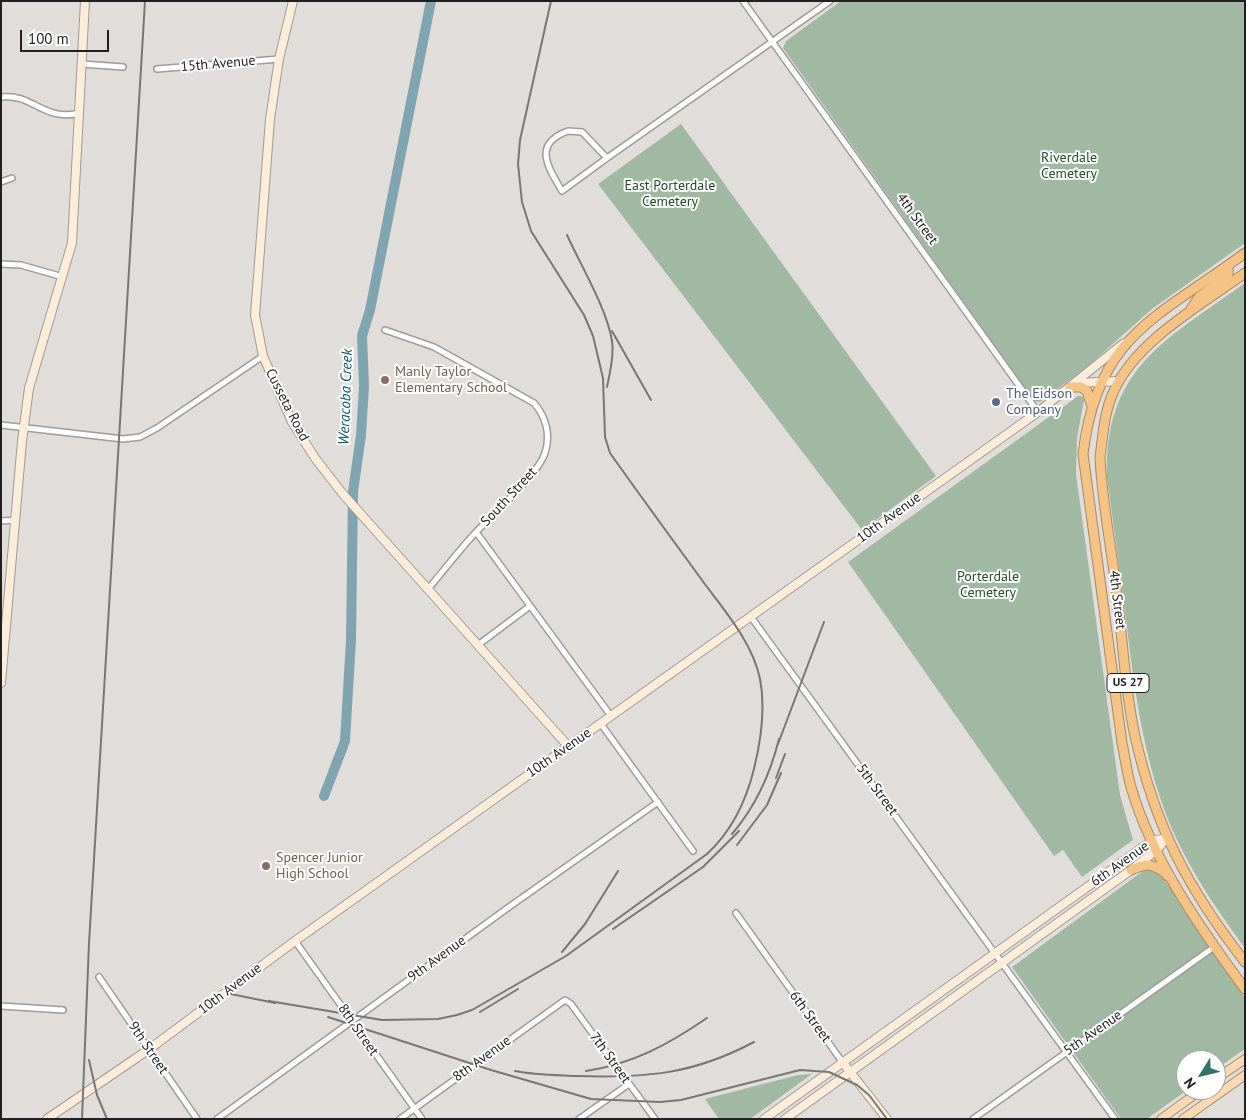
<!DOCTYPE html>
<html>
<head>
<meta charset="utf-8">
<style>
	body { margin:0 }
	#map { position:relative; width:1246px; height:1120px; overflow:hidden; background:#e1dddb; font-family:"PT Sans",sans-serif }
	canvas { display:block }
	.frame { position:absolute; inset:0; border:2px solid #211f1f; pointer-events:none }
	.north { position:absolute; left:1176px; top:1050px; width:50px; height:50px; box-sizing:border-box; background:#fff; border:1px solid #a6a5a5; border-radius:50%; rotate:234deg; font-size:14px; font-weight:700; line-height:20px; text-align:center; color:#211f1f }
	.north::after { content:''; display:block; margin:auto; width:18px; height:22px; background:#317466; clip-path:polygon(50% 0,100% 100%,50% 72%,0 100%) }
	.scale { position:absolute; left:20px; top:30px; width:89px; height:22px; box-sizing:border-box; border:2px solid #211f1f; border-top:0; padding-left:6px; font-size:15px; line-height:18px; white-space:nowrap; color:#211f1f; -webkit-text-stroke:4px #fff; paint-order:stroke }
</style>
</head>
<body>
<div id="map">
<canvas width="1246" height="1120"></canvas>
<div class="frame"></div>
<div class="north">N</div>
<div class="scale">100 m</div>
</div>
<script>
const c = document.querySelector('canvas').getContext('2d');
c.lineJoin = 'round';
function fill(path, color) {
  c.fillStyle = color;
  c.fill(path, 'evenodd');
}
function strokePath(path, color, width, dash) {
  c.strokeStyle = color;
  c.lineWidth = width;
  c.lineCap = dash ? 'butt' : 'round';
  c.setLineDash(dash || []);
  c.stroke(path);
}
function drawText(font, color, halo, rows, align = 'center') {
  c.font = font + ' "PT Sans",sans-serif';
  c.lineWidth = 4;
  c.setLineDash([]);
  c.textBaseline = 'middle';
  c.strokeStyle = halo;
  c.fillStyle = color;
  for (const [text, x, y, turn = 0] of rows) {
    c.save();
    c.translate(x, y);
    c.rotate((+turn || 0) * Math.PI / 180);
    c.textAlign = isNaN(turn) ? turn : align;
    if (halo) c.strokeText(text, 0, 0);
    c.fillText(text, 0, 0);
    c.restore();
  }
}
fill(new Path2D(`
	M 841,1 L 1245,1 L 1245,243 L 1152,309 L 1088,366 L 1040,402 L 1034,401 L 783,48 L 786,41 Z
	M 681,124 L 936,476 L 862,530 L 598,184 Z
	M 1245,283 L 1245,948 C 1215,907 1193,875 1172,829 C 1145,765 1135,696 1127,627 C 1120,577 1114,527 1107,477 C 1104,368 1166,340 1245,283 Z
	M 1078,396 L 1082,396 L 1084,400 L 1077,438 L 1076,474 L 1120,795 L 1133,840 L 1082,877 L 1063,850 L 1054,856 L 848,562 Z
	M 1150,869 L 1165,880 L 1245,997 L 1245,1049 L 1216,1069 L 1216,1060 L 1186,1060 L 1187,1090 L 1147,1119 L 1121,1119 L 1012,967 L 1143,871 Z
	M 812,1074 L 750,1119 L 719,1119 L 705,1099 L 798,1075 Z`), '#a1b8a2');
strokePath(new Path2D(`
	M 324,796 L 345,741 L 351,640 L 353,492 L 361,435 L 364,386 L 362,336 L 370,310 L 431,1`), '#80a4b0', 10);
const street = new Path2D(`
	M 743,1 L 1038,412
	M 82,64 L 123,67
	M 157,69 L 279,59
	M 1,97 C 33,93 43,122 80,113
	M 568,131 L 582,132 L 607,158 L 562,191 C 548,167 532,144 568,131 Z
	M 607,158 L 830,1
	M 1,182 L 12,178
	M 1,264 L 21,265 L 63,277
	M 385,330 L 434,347 L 534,403 C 546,417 551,435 545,453 C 537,476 496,511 478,530 C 460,549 445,569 428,589
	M 1,425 L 123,439 L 140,437 L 157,428 L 263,356
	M 1,521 L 16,520
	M 476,532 L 611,716
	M 751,617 L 1115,1119
	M 478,645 L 530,606
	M 601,724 L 693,851
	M 736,913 L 843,1063
	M 295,941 L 422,1119
	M 99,977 L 197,1119
	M 1,1006 L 63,1010
	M 217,1119 L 509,907 L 658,802
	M 400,1119 L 565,1000 L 571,1004 L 655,1119
	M 579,1119 L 629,1084
	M 973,1119 L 1214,947`);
const secondary = new Path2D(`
	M 293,1 L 279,59 L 270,119 L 255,315 L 263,356 L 292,422 L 315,458 L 342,493 L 568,746
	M 1074,386 L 1079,383 L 1119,381
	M 1,683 L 22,441 L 29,388 L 72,243 L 85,1
	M 843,1063 L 887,1119
	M 47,1119 L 148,1050 L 295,941 L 1038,412 L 1124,343
	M 764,1119 L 1143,847 L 1153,841 L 1166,838
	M 785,1119 L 1131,870 L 1158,849 L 1166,838`);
const primary = new Path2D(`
	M 1216,1079 L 1245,1059
	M 1161,1119 L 1201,1090
	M 1183,1119 L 1245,1075`);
const highway = new Path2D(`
	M 1245,253 C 1159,317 1097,334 1083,454 L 1122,743 C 1125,757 1127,773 1131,787 C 1152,860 1201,929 1245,989
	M 1245,273 C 1201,305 1134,342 1113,393 C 1104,413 1103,436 1100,457 C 1102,504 1112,550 1117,596 C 1123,641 1125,692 1135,736 C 1155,826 1188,889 1245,962
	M 1191,309 L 1199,297 L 1228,275 L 1228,265
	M 1070,387 L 1081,387 L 1087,391 L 1091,404
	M 1131,870 C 1147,863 1155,863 1168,876`);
strokePath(street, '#9e9b99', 8);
strokePath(secondary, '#9e9b99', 10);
strokePath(primary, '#aa8a61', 10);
strokePath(highway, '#aa8a61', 11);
strokePath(street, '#fff', 5);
strokePath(secondary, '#fcedda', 8);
strokePath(primary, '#f8dbb6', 8);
strokePath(highway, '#f4c385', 9);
strokePath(new Path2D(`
	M 567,235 C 581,266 607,309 612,341 C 614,356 610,372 607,387
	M 612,331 L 651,400
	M 778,744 L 824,622
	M 776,778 L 785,754
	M 732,834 C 756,806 770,775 779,739
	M 737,845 L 767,805 L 781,773
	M 613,929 L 703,867 L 739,831
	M 562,952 L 585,924 L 618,871
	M 226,993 L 275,1003
	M 269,1001 L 382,1020 L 438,1019 L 457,1015 L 472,1010 L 566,956 L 707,854 C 732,831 746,801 754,769 C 761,740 766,709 760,679 C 752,640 721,607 699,576 C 669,535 639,494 610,453 L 605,437 L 603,378 L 593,336 L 584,315 L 531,231 L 522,202 L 518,164 L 520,140 L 551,1
	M 480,1012 L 518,989
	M 328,1017 L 491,1070 L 591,1099 L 660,1102 L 681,1100 L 800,1070 L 829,1072 L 857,1085 L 869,1095 L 887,1119
	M 89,1060 L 97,1095 L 107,1119
	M 515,1071 C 535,1075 556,1075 576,1076 C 645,1078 692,1075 754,1042
	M 586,1071 C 633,1064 669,1044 707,1018
	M 82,1119 L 89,943 L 145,1`), '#797675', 2);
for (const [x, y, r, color] of [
	[385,380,5,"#8d6e63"],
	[996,402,5,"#5c6f8a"],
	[266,866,5,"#8d6e63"]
]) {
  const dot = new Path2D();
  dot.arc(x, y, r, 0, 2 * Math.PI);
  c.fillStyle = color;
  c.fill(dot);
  strokePath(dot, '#fff', 2);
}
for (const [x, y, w] of [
	[1128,683,42]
]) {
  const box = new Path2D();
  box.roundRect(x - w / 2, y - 9.5, w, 19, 4);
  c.fillStyle = '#fff';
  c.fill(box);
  strokePath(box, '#211f1f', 1);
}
drawText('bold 12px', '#211f1f', null, [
	["US 27",1128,683]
]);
drawText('14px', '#211f1f', '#fff', [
	["15th Avenue",218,64,-5],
	["4th Street",917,219,54],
	["Cusseta Road",287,405,63],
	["South Street",509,497,-47],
	["10th Avenue",889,518,-36],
	["4th Street",1117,600,83],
	["10th Avenue",559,753,-35],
	["5th Street",877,790,54],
	["6th Avenue",1120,864,-35],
	["9th Avenue",437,959,-36],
	["10th Avenue",230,989,-37],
	["6th Street",810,1017,54],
	["8th Street",358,1030,55],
	["5th Avenue",1093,1033,-35],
	["9th Street",148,1048,56],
	["7th Street",610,1058,54],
	["8th Avenue",482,1059,-36]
]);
drawText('14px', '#264d2a', '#fff', [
	["Riverdale",1069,158],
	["Cemetery",1069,174],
	["East Porterdale",670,186],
	["Cemetery",670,202],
	["Porterdale",988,577],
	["Cemetery",988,593]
]);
drawText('14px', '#785e54', '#fff', [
	["Manly Taylor",395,372],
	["Elementary School",395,388],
	["Spencer Junior",276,858],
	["High School",276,874]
], 'left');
drawText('14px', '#4e5e75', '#fff', [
	["The Eidson",1006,394],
	["Company",1006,410]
], 'left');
drawText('italic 15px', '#0d586a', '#fff', [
	["Weracoba Creek",346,397,-88]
]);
</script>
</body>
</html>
